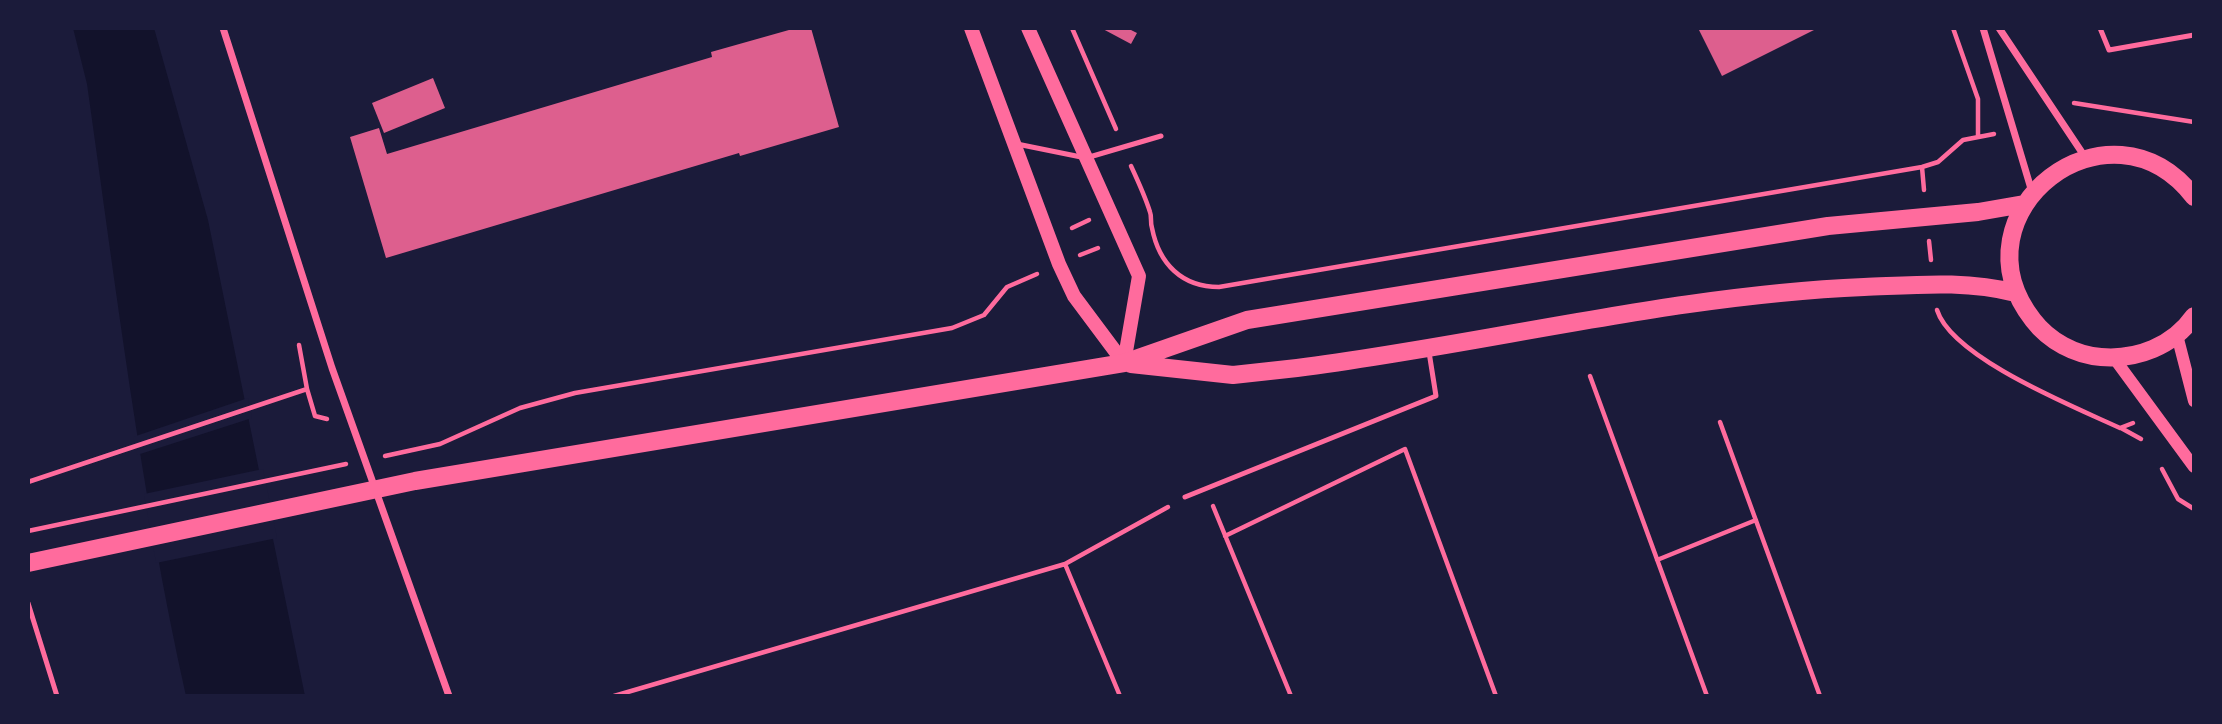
<!DOCTYPE html>
<html>
<head>
<meta charset="utf-8">
<style>
	body { margin:0 }
	#map { position:relative; width:2222px; height:724px; overflow:hidden; background:#1b1b3a; font-family:"PT Sans Narrow",sans-serif }
	canvas { display:block }
	.frame { position:absolute; inset:0; border:30px solid #1b1b3a; pointer-events:none }
</style>
</head>
<body>
<div id="map">
<canvas width="2222" height="724"></canvas>
<div class="frame"></div>
</div>
<script>
const c = document.querySelector('canvas').getContext('2d');
c.lineJoin = 'round';
function fill(path, color) {
  c.fillStyle = color;
  c.fill(path, 'evenodd');
}
function strokePath(path, color, width, dash) {
  c.strokeStyle = color;
  c.lineWidth = width;
  c.lineCap = dash ? 'butt' : 'round';
  c.setLineDash(dash || []);
  c.stroke(path);
}
fill(new Path2D(`
	M 73,28 L 154,28 L 208,220 L 305,696 L 186,696 C 141,494 116,289 87,84 Z`), '#12122b');
fill(new Path2D(`
	M 248,398 L 252,418 L 137,455 L 133,437 Z
	M 263,469 L 277,538 L 156,563 L 144,494 Z`), '#1b1b3a');
fill(new Path2D(`
	M 796,28 L 811,28 L 839,127 L 740,156 L 739,153 L 386,258 L 350,137 L 379,128 L 387,154 L 712,57 L 711,52 Z
	M 1101,28 L 1127,28 L 1137,33 L 1131,44 Z
	M 1698,28 L 1818,28 L 1722,76 Z
	M 433,78 L 445,108 L 384,133 L 372,103 Z`), '#dd5f8e');
strokePath(new Path2D(`
	M 1072,28 L 1116,129
	M 1953,28 L 1978,99 L 1978,137
	M 2074,103 L 2194,122
	M 1131,166 C 1138,181 1145,196 1150,212 C 1152,217 1150,222 1152,228 C 1159,264 1182,287 1219,287 L 1922,167 L 1938,162 L 1963,140 L 1994,134
	M 1922,167 L 1924,190
	M 1072,228 L 1089,220
	M 1929,241 L 1931,260
	M 1080,255 L 1098,248
	M 1937,310 C 1952,358 2075,407 2120,428 L 2133,423
	M 1590,376 L 1707,696
	M 307,389 L 315,416 L 327,419
	M 1720,422 L 1820,696
	M 2121,428 L 2141,439
	M 385,456 L 440,444 L 520,408 L 575,393 L 952,328 L 984,315 L 1007,287 L 1037,274
	M 2162,469 L 2178,499 L 2194,509
	M 28,482 L 307,389 L 299,345
	M 1213,506 L 1291,696
	M 28,531 L 346,464
	M 1225,536 L 1405,449 L 1496,696
	M 1657,560 L 1756,520
	M 1065,564 L 1168,507
	M 614,696 L 1065,564 L 1120,696`), '#ff6b9d', 4.5);
strokePath(new Path2D(`
	M 2100,28 L 2109,50 L 2194,35
	M 1017,144 L 1086,158 L 1161,136
	M 1185,497 L 1436,396 L 1429,352
	M 28,603 L 57,696`), '#ff6b9d', 5);
strokePath(new Path2D(`
	M 223,28 L 332,368 L 449,696
	M 1983,28 L 2032,192
	M 1999,28 L 2085,157`), '#ff6b9d', 7);
strokePath(new Path2D(`
	M 2177,335 L 2194,401
	M 2114,358 L 2194,467`), '#ff6b9d', 12);
strokePath(new Path2D(`
	M 971,28 L 1059,264 L 1074,296 L 1124,363
	M 1028,28 L 1139,276 L 1124,363`), '#ff6b9d', 14);
strokePath(new Path2D(`
	M 2194,197 C 2110,88 1949,212 2033,320 C 2049,341 2075,355 2101,357 C 2137,360 2173,346 2194,316
	M 1131,364 L 1233,375 L 1297,368 C 1486,344 1673,295 1864,287 C 1916,285 1965,280 2016,293
	M 28,563 L 415,481 L 1124,363 L 1247,320 L 1828,226 L 1978,212 L 2024,204`), '#ff6b9d', 18);
</script>
</body>
</html>
